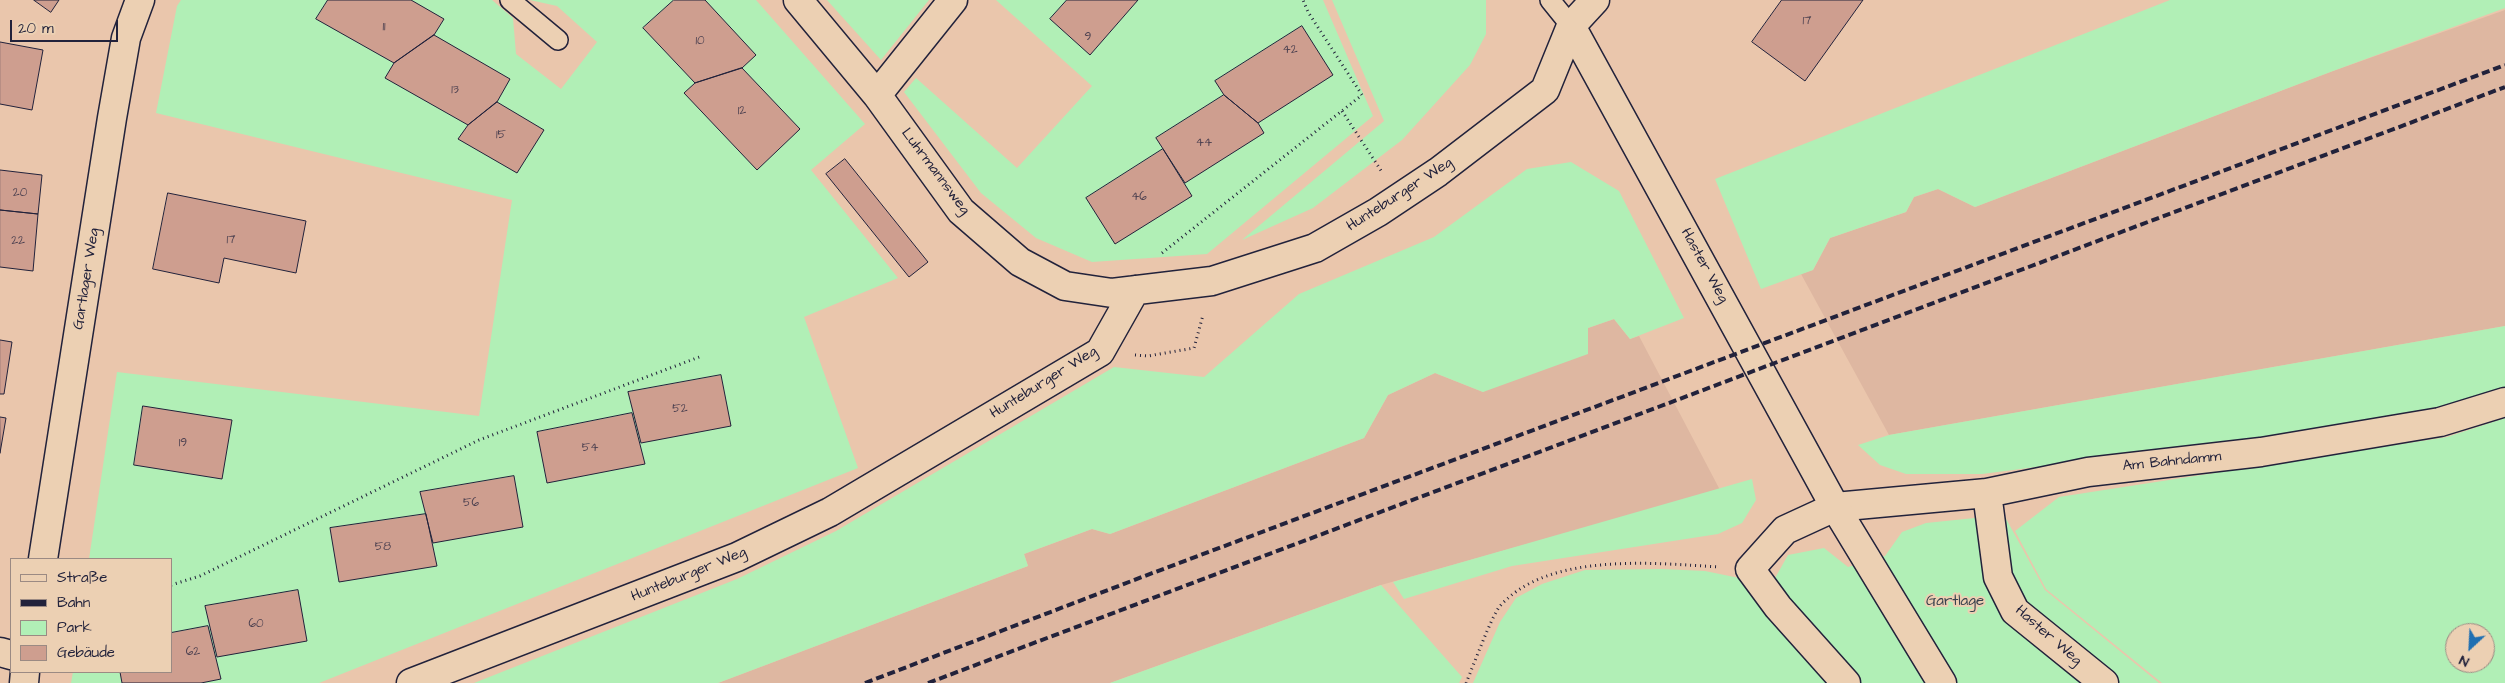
<!DOCTYPE html>
<html>
<head>
<meta charset="utf-8">
<style>
	body { margin:0 }
	#map { position:relative; width:2505px; height:683px; overflow:hidden; background:#eac6ac; font-family:"Architects Daughter",sans-serif }
	canvas { display:block }
	.legend { position:absolute; left:10px; top:558px; width:162px; height:115px; box-sizing:border-box; background:#ecd0b3; border:1px solid #9b8a83; margin:0; padding:6px 9px; list-style:none; font-size:15px; color:#22223b }
	.legend li { display:flex; align-items:center; gap:10px; height:25px }
	.legend b { width:25px; border:1px solid #9b8a83 }
	.north { position:absolute; left:2445px; top:623px; width:50px; height:50px; box-sizing:border-box; background:#ecd0b3; border:1px solid #9b8a83; border-radius:50%; rotate:205deg; font-size:14px; font-weight:700; line-height:20px; text-align:center; color:#22223b }
	.north::after { content:''; display:block; margin:auto; width:18px; height:22px; background:#1f6fb2; clip-path:polygon(50% 0,100% 100%,50% 72%,0 100%) }
	.scale { position:absolute; left:10px; top:20px; width:108px; height:22px; box-sizing:border-box; border:2px solid #22223b; border-top:0; padding-left:6px; font-size:15px; line-height:18px; white-space:nowrap; color:#22223b; -webkit-text-stroke:4px #ecd0b3; paint-order:stroke }
</style>
</head>
<body>
<div id="map">
<canvas width="2505" height="683"></canvas>
<ul class="legend">
<li><b style="height:6px;background:#ecd0b3"></b>Straße</li>
<li><b style="height:6px;background:#22223b"></b>Bahn</li>
<li><b style="height:14px;background:#b1efb6"></b>Park</li>
<li><b style="height:14px;background:#ce9e8f"></b>Gebäude</li>
</ul>
<div class="north">N</div>
<div class="scale">20 m</div>
</div>
<script>
const c = document.querySelector('canvas').getContext('2d');
c.lineJoin = 'round';
function fill(path, color) {
  c.fillStyle = color;
  c.fill(path, 'evenodd');
}
function strokePath(path, color, width, dash) {
  c.strokeStyle = color;
  c.lineWidth = width;
  c.lineCap = dash ? 'butt' : 'round';
  c.setLineDash(dash || []);
  c.stroke(path);
}
function drawText(font, color, halo, rows, align = 'center') {
  c.font = font + ' "Architects Daughter",sans-serif';
  c.lineWidth = 4;
  c.setLineDash([]);
  c.textBaseline = 'middle';
  c.strokeStyle = halo;
  c.fillStyle = color;
  for (const [text, x, y, turn = 0] of rows) {
    c.save();
    c.translate(x, y);
    c.rotate((+turn || 0) * Math.PI / 180);
    c.textAlign = isNaN(turn) ? turn : align;
    if (halo) c.strokeText(text, 0, 0);
    c.fillText(text, 0, 0);
    c.restore();
  }
}
fill(new Path2D(`
	M 2505,10 L 2505,326 L 1889,435 L 1801,274 L 1813,270 L 1830,238 L 1906,212 L 1914,197 L 1938,189 L 1975,207 L 2333,71 Z
	M 1614,319 L 1630,339 L 1639,336 L 1720,490 L 1381,585 L 1110,683 L 718,683 L 1028,566 L 1024,554 L 1092,529 L 1110,534 L 1364,438 L 1388,395 L 1435,373 L 1483,392 L 1588,328 Z`), '#deb7a1');
fill(new Path2D(`
	M 181,0 L 492,0 L 513,18 L 516,54 L 561,89 L 597,42 L 557,6 L 530,0 L 756,0 L 865,124 L 811,170 L 898,278 L 804,317 L 858,468 L 319,683 L 71,683 L 73,672 L 171,672 L 171,559 L 89,559 L 117,372 L 479,416 L 512,200 L 156,113 L 177,6 Z
	M 827,0 L 929,0 L 881,60 Z
	M 996,0 L 1323,0 L 1373,116 L 1207,254 L 1092,262 L 1036,238 L 981,193 L 904,92 L 916,78 L 1017,168 L 1092,86 Z
	M 1332,0 L 1486,0 L 1486,34 L 1470,65 L 1402,140 L 1313,208 L 1242,240 L 1384,121 Z
	M 2170,0 L 2505,0 L 2505,8 L 2333,71 L 1975,207 L 1938,189 L 1914,197 L 1906,212 L 1830,238 L 1813,270 L 1761,289 L 1715,179 Z
	M 1571,162 L 1619,191 L 1684,318 L 1630,339 L 1614,319 L 1588,328 L 1588,354 L 1483,392 L 1435,373 L 1388,395 L 1364,438 L 1110,534 L 1092,529 L 1024,554 L 1028,566 L 718,683 L 474,683 L 737,579 L 836,531 L 1114,367 L 1204,377 L 1299,294 L 1434,237 L 1527,169 Z
	M 2505,326 L 2505,388 L 2438,407 L 2261,438 L 1982,474 L 1906,474 L 1880,465 L 1858,445 L 1889,435 Z
	M 2505,418 L 2505,683 L 2162,683 L 2046,589 L 2015,531 L 2059,497 L 2447,437 ZM 2455,633 L 2485,633 L 2485,663 L 2455,663 Z
	M 1752,479 L 1756,500 L 1742,523 L 1718,534 L 1512,566 L 1404,599 L 1393,582 Z
	M 2004,515 L 2045,590 L 2159,683 L 1856,683 L 1770,587 L 1788,555 L 1824,548 L 1848,567 L 1885,556 L 1902,532 L 1926,523 Z
	M 1662,569 L 1705,571 L 1744,579 L 1765,613 L 1827,683 L 1473,683 L 1500,622 L 1516,598 L 1542,584 L 1585,570 Z
	M 1381,585 L 1462,677 L 1459,683 L 1110,683 Z`), '#b1efb6');
const building = new Path2D(`
	M 34,0 L 59,0 L 51,12 Z
	M 328,0 L 411,0 L 444,19 L 434,35 L 394,63 L 316,19 Z
	M 674,0 L 705,0 L 756,55 L 742,68 L 695,83 L 643,28 Z
	M 1067,0 L 1138,0 L 1090,55 L 1050,19 Z
	M 1782,0 L 1863,0 L 1805,81 L 1752,42 Z
	M 1302,26 L 1333,75 L 1258,123 L 1224,95 L 1215,81 Z
	M 434,35 L 510,79 L 497,102 L 468,125 L 385,78 L 394,63 Z
	M 0,42 L 43,50 L 32,110 L 0,104 Z
	M 742,68 L 800,129 L 757,170 L 684,93 L 695,83 Z
	M 1224,95 L 1258,123 L 1264,133 L 1185,183 L 1156,138 Z
	M 497,102 L 544,130 L 517,173 L 458,139 L 468,125 Z
	M 1163,149 L 1192,196 L 1115,244 L 1086,198 Z
	M 845,159 L 928,262 L 909,277 L 826,174 Z
	M 0,170 L 42,175 L 38,214 L 0,210 Z
	M 168,193 L 306,221 L 296,273 L 224,258 L 219,283 L 153,269 Z
	M 0,210 L 38,214 L 33,271 L 0,267 Z
	M 0,340 L 12,342 L 4,394 L 0,394 Z
	M 721,375 L 731,426 L 641,443 L 628,392 Z
	M 143,406 L 232,420 L 222,479 L 134,465 Z
	M 632,413 L 645,464 L 547,483 L 537,432 Z
	M 0,417 L 6,418 L 0,453 Z
	M 514,476 L 523,527 L 433,543 L 420,492 Z
	M 426,514 L 437,566 L 339,582 L 330,528 Z
	M 298,590 L 307,641 L 217,657 L 205,606 Z
	M 208,626 L 221,679 L 201,683 L 122,683 L 120,672 L 171,672 L 171,633 Z`);
fill(building, '#ce9e8f');
strokePath(building, '#22223b', 1);
const service = new Path2D(`
	M 510,0 L 558,40
	M 1550,0 L 1571,26`);
const minor = new Path2D(`
	M 798,0 L 877,95 L 961,211 L 1020,262 L 1065,286 L 1112,293 L 1212,281 L 1315,248 L 1378,212 L 1438,172 L 1545,90 L 1571,26
	M 877,95 L 953,0
	M 1987,493 L 1998,577 L 2015,611 L 2104,683
	M 43,559 L 112,118 L 126,38 L 140,0
	M 0,652 L 11,655
	M 24,683 L 25,672
	M 411,683 L 737,557 L 830,512 L 1100,352 L 1135,290
	M 1846,683 L 1778,607 L 1750,569 L 1785,530 L 1835,507 L 1987,493 L 2088,472 L 2261,452 L 2440,422 L 2505,402`);
const tertiary = new Path2D(`
	M 1595,0 L 1571,26 L 1835,507 L 1942,683`);
strokePath(service, '#22223b', 22);
strokePath(minor, '#22223b', 31);
strokePath(tertiary, '#22223b', 31);
strokePath(new Path2D(`
	M 1342,111 L 1382,172
	M 1162,253 L 1362,95 L 1308,12 L 1303,0
	M 1135,355 L 1148,356 L 1194,348 L 1203,315
	M 171,585 L 200,576 L 479,440 L 702,356
	M 1466,683 C 1473,667 1491,617 1500,606 C 1548,552 1653,563 1719,567`), '#22223b', 3, [1, 4]);
strokePath(service, '#ecd0b3', 19);
strokePath(minor, '#ecd0b3', 28);
strokePath(tertiary, '#ecd0b3', 28);
strokePath(new Path2D(`
	M 865,683 L 1142,577 L 2505,65
	M 928,683 L 2505,87`), '#22223b', 4, [8, 4]);
drawText('12px', '#4d4150', null, [
	["17",1807,21],
	["11",384,27],
	["9",1088,37],
	["10",700,41],
	["42",1290,50],
	["13",455,90],
	["12",742,111],
	["15",501,135],
	["44",1204,143],
	["20",20,193],
	["46",1139,197],
	["17",231,240],
	["22",18,241],
	["52",680,409],
	["19",183,443],
	["54",590,448],
	["56",471,503],
	["58",383,547],
	["60",256,624],
	["62",193,652]
]);
drawText('15px', '#22223b', '#ecd0b3', [
	["Luhrmannsweg",935,172,53],
	["Hunteburger Weg",1400,195,-33],
	["Haster Weg",1704,266,61],
	["Gartlager Weg",87,279,-81],
	["Hunteburger Weg",1044,383,-32],
	["Am Bahndamm",2172,462,-6],
	["Hunteburger Weg",689,575,-22],
	["Haster Weg",2048,636,41]
]);
drawText('15px', '#37414d', '#ecd0b3', [
	["Gartlage",1955,602]
]);
</script>
</body>
</html>
